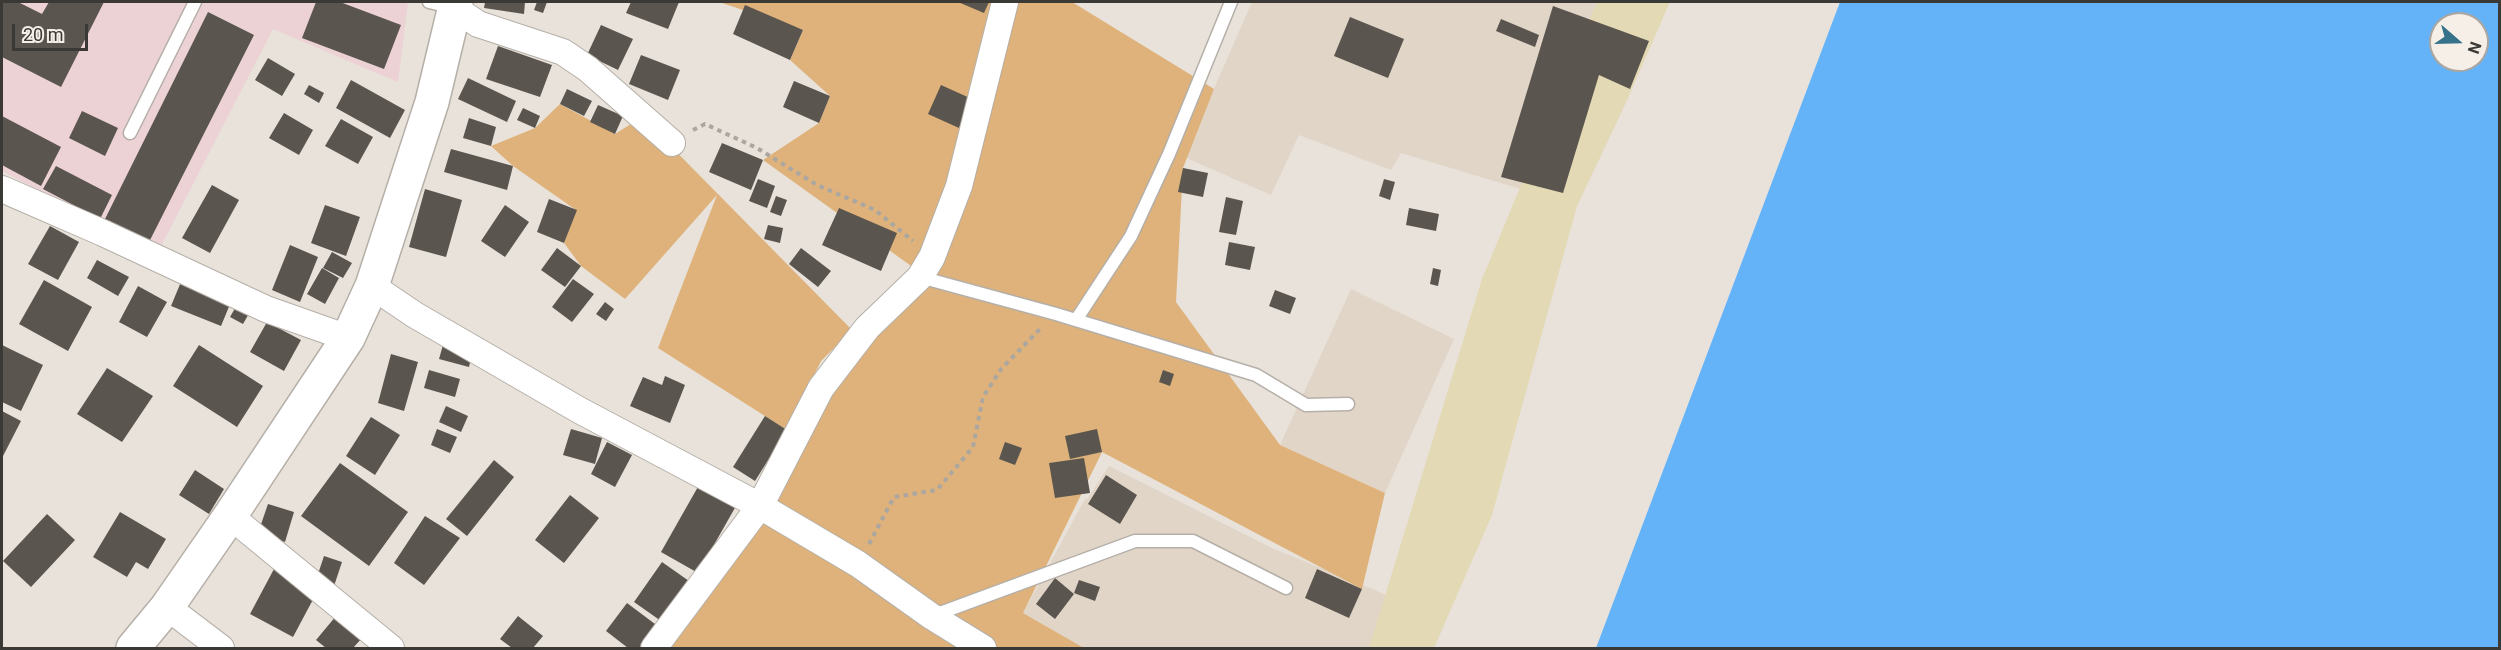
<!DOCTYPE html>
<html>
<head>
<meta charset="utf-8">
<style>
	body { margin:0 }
	#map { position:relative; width:2501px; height:650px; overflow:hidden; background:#e8e2da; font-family:Roboto,sans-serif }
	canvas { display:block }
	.frame { position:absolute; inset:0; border:3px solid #3b3935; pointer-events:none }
	.north { position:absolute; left:2429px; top:12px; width:60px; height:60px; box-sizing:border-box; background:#f5efe7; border:2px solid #aba6a0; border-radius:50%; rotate:110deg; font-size:16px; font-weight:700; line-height:24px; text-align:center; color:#3b3935 }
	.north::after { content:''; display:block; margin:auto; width:21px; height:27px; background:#36728a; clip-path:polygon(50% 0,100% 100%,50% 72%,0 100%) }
	.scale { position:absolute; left:12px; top:24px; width:76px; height:27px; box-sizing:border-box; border:3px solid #3b3935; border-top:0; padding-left:8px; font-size:18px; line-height:21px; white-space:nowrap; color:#3b3935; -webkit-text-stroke:4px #f5efe7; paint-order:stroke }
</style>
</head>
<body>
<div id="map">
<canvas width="2501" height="650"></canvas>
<div class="frame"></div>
<div class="north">N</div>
<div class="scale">20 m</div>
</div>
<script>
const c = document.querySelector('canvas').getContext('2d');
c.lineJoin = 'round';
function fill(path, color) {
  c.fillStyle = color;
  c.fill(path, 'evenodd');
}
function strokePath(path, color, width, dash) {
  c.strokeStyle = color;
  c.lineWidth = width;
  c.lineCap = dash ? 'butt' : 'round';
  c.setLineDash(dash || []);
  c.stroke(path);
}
fill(new Path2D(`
	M 1252,2 L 1655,2 L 1628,98 L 1577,206 L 1401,153 L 1391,170 L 1299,135 L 1271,195 L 1184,157 Z
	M 1351,289 L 1454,339 L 1385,493 L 1280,445 Z
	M 1109,466 L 1274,549 L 1375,590 L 1444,625 L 1434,648 L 1084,648 L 1023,613 L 1085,499 L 1088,498 Z`), '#e1d5c7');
fill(new Path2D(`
	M 2,2 L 408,2 L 398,82 L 273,29 L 158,252 L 2,171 Z`), '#ecd1d5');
fill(new Path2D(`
	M 719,2 L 1072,2 L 1214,89 L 1183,168 L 1176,302 L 1280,445 L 1385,493 L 1362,589 L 1102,452 L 1023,613 L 1084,648 L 642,648 L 760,506 L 914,268 L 763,160 L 819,123 L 830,96 L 790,60 L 803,30 Z
	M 560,104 L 615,134 L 642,117 L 852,330 L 821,361 L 787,430 L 658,348 L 717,195 L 625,299 L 581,266 L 564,243 L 576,210 L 513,166 L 491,146 L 535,128 Z`), '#deb27a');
fill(new Path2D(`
	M 1597,2 L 1670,2 L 1628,98 L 1577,206 L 1492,515 L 1434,648 L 1369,648 L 1482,279 Z`), '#e3d9b4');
fill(new Path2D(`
	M 1840,2 L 2499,2 L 2499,648 L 1596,648 ZM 2441,24 L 2477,24 L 2477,60 L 2441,60 Z`), '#64b3f9');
fill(new Path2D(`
	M 2,2 L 18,2 L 42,14 L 49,2 L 104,2 L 61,87 L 2,57 Z
	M 316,2 L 340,2 L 401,25 L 384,69 L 302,38 Z
	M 485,2 L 525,2 L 524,14 L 484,8 Z
	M 537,2 L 547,2 L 543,13 L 534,10 Z
	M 631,2 L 679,2 L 668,29 L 626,13 Z
	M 958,2 L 989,2 L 984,13 Z
	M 745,5 L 803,30 L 790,60 L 733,34 Z
	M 1553,6 L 1649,41 L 1630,89 L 1599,75 L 1563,193 L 1501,177 Z
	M 208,12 L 254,35 L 149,242 L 105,219 Z
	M 1350,17 L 1404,39 L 1388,78 L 1334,56 Z
	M 1501,19 L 1539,35 L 1535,47 L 1496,31 Z
	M 601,25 L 633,39 L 618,70 L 587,55 Z
	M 498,46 L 552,65 L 540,97 L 486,79 Z
	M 641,55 L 680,70 L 668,100 L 629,84 Z
	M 268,58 L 295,74 L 282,96 L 255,80 Z
	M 468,78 L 516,101 L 507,122 L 458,99 Z
	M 351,80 L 405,110 L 390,138 L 336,108 Z
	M 794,81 L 830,96 L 819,123 L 783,107 Z
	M 309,85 L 324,93 L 319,103 L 304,94 Z
	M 941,85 L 972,99 L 959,128 L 928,114 Z
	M 567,89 L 592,101 L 584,116 L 560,104 Z
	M 598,105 L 623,116 L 615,134 L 590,122 Z
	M 523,108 L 540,116 L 535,128 L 517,120 Z
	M 82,111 L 118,128 L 105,156 L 69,138 Z
	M 284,113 L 313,130 L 299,155 L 269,138 Z
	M 2,116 L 61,147 L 41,186 L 2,165 Z
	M 469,118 L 496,127 L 491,146 L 463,138 Z
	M 341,119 L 373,137 L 358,164 L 325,146 Z
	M 722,143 L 763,160 L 751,190 L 709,172 Z
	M 451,149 L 513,166 L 507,190 L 444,172 Z
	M 56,166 L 112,195 L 100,219 L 43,189 Z
	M 1183,168 L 1208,173 L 1203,197 L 1178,192 Z
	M 758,179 L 775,186 L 767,208 L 749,201 Z
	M 1384,179 L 1395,182 L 1390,200 L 1379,196 Z
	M 212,185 L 239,200 L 210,253 L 182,238 Z
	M 425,189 L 462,200 L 446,257 L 409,247 Z
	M 776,196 L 787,200 L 781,216 L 770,212 Z
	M 1226,197 L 1243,201 L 1236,235 L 1219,232 Z
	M 549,199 L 577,210 L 564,243 L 537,232 Z
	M 325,205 L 360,217 L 346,256 L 311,243 Z
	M 505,205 L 529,222 L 505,257 L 481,241 Z
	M 839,208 L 897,233 L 881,271 L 822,245 Z
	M 1409,208 L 1439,214 L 1436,231 L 1406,225 Z
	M 768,225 L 783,228 L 780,243 L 764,239 Z
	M 50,226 L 79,242 L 58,280 L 28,264 Z
	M 1229,242 L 1255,247 L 1250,270 L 1225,265 Z
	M 290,245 L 318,257 L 300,302 L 272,290 Z
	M 557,248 L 581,266 L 565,287 L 541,270 Z
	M 801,248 L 831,271 L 818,287 L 789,264 Z
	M 332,252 L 352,263 L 343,278 L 323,268 Z
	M 97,260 L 129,277 L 118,296 L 87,278 Z
	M 322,268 L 339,278 L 325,304 L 307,294 Z
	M 1433,268 L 1441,270 L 1438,286 L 1430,284 Z
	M 183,277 L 233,297 L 221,326 L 171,306 Z
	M 573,279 L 594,294 L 572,322 L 552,307 Z
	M 44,280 L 92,307 L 68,351 L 19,324 Z
	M 138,286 L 167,302 L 147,337 L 119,322 Z
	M 1275,290 L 1296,298 L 1290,314 L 1269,306 Z
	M 605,302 L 614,309 L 606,321 L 596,314 Z
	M 238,303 L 251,310 L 243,324 L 230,317 Z
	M 267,322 L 301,340 L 284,371 L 250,352 Z
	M 2,345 L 43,365 L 21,411 L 2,402 Z
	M 199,345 L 263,386 L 237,427 L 173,386 Z
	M 443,345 L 472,353 L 469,367 L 439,359 Z
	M 391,354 L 418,362 L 404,411 L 378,403 Z
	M 107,368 L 153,396 L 122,442 L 77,414 Z
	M 429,370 L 460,379 L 455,397 L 424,388 Z
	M 1163,370 L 1174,374 L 1170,386 L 1159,382 Z
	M 665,376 L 685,385 L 670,423 L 630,406 L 643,377 L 662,385 Z
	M 446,406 L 468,416 L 461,432 L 439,422 Z
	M 2,411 L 21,421 L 2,458 Z
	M 765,416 L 787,430 L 755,481 L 733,467 Z
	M 371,417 L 400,435 L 375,475 L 346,456 Z
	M 437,429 L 457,437 L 450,453 L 431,445 Z
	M 571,429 L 602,438 L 595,464 L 563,455 Z
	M 1097,429 L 1102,452 L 1070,459 L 1065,436 Z
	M 607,442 L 632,455 L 615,487 L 591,474 Z
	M 1005,442 L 1022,448 L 1015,465 L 999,459 Z
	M 1084,458 L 1090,493 L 1055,498 L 1049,463 Z
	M 494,460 L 514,477 L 467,536 L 446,519 Z
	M 340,463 L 408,512 L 369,566 L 301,516 Z
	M 195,470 L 224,489 L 209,514 L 179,495 Z
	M 1106,475 L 1137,495 L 1120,524 L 1088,504 Z
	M 699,485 L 736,506 L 698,573 L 661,552 Z
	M 570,495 L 599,518 L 564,563 L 535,540 Z
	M 268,504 L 294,512 L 285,542 L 258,533 Z
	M 120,512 L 166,539 L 148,569 L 136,562 L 127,577 L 93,557 Z
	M 47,514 L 75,540 L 31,587 L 3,561 Z
	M 425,516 L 460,538 L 424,585 L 394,563 Z
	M 324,556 L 342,562 L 334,586 L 316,580 Z
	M 662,562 L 689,581 L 661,621 L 634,602 Z
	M 274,569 L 317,592 L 293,637 L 250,614 Z
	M 1317,569 L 1362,589 L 1349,618 L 1305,598 Z
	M 1055,578 L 1074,594 L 1055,619 L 1036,604 Z
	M 1079,580 L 1100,587 L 1095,601 L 1074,593 Z
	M 627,603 L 659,627 L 642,648 L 628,648 L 606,631 Z
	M 336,616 L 362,638 L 353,648 L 326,648 L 316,640 Z
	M 518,616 L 543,636 L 533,648 L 512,648 L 500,639 Z`), '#5a554e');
const lane = new Path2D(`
	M 429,2 L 454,8
	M 130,133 L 195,2
	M 920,277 L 1056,314 L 1256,375 L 1306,405 L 1348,404
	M 1076,320 L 1131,236 L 1169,154 L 1231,2
	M 932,616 L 1135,541 L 1193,541 L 1286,588`);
const street = new Path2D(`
	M 456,9 L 478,24 L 563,52 L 588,69 L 672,143
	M 2,189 L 103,233 L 266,309 L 348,338
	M 372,286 L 415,315 L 579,410 L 760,506 L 858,564 L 931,616 L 983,648
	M 230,516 L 391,648
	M 167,607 L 221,648
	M 654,648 L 760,506 L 821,388 L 867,328 L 920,277 L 932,257 L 959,186 L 1005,2`);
const secondary = new Path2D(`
	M 133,648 L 167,607 L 230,516 L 348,338 L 372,286 L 432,102 L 456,2`);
strokePath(lane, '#b5afa8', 15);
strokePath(street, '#b5afa8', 28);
strokePath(secondary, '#b5afa8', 36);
strokePath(new Path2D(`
	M 693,130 L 705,124 L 757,148 L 817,185 L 875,210 L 913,241
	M 869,544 L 894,497 L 937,490 L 973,447 L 983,397 L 1001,369 L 1040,329`), '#aba6a0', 4, [4.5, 4.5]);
strokePath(lane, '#fff', 12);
strokePath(street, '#fff', 26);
strokePath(secondary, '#fff', 33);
</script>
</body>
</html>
